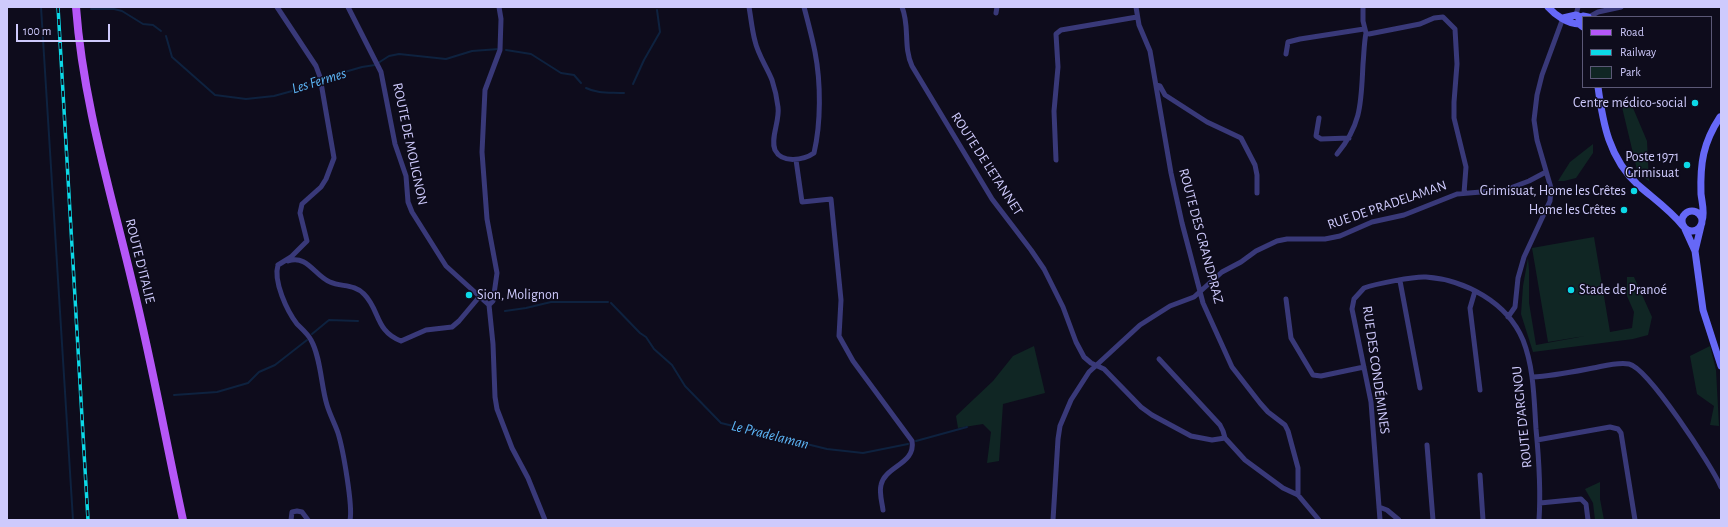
<!DOCTYPE html>
<html>
<head>
<meta charset="utf-8">
<style>
	body { margin:0 }
	#map { position:relative; width:1728px; height:527px; overflow:hidden; background:#0e0c1c; font-family:"Alegreya Sans",sans-serif }
	canvas { display:block }
	.frame { position:absolute; inset:0; border:8px solid #cecafc; pointer-events:none }
	.legend { position:absolute; left:1582px; top:16px; width:130px; height:72px; box-sizing:border-box; background:#0e0c1c; border:1px solid #5b5876; margin:0; padding:5px 7px; list-style:none; font-size:12px; color:#cecafc }
	.legend li { display:flex; align-items:center; gap:8px; height:20px }
	.legend b { width:20px; border:1px solid #5b5876 }
	.scale { position:absolute; left:16px; top:24px; width:94px; height:18px; box-sizing:border-box; border:2px solid #cecafc; border-top:0; padding-left:5px; font-size:12px; line-height:14px; white-space:nowrap; color:#cecafc; -webkit-text-stroke:3px #0e0c1c; paint-order:stroke }
</style>
</head>
<body>
<div id="map">
<canvas width="1728" height="527"></canvas>
<div class="frame"></div>
<ul class="legend">
<li><b style="height:5px;background:#b557f7"></b>Road</li>
<li><b style="height:5px;background:#0cd9e7"></b>Railway</li>
<li><b style="height:11px;background:#102624"></b>Park</li>
</ul>
<div class="scale">100 m</div>
</div>
<script>
const c = document.querySelector('canvas').getContext('2d');
c.lineJoin = 'round';
function fill(path, color) {
  c.fillStyle = color;
  c.fill(path, 'evenodd');
}
function strokePath(path, color, width, dash) {
  c.strokeStyle = color;
  c.lineWidth = width;
  c.lineCap = dash ? 'butt' : 'round';
  c.setLineDash(dash || []);
  c.stroke(path);
}
function drawText(font, color, halo, rows, align = 'center') {
  c.font = font + ' "Alegreya Sans",sans-serif';
  c.lineWidth = 3;
  c.setLineDash([]);
  c.textBaseline = 'middle';
  c.strokeStyle = halo;
  c.fillStyle = color;
  for (const [text, x, y, turn = 0] of rows) {
    c.save();
    c.translate(x, y);
    c.rotate((+turn || 0) * Math.PI / 180);
    c.textAlign = isNaN(turn) ? turn : align;
    if (halo) c.strokeText(text, 0, 0);
    c.fillText(text, 0, 0);
    c.restore();
  }
}
fill(new Path2D(`
	M 1626,102 L 1633,108 L 1647,141 L 1649,181 L 1638,174 L 1621,103 Z
	M 1593,144 L 1593,153 L 1576,178 L 1564,181 L 1558,181 L 1570,162 Z
	M 1594,237 L 1610,332 L 1632,328 L 1634,312 L 1627,296 L 1627,277 L 1634,277 L 1652,317 L 1648,335 L 1633,339 L 1533,352 L 1521,314 L 1523,286 L 1528,258 L 1529,270 L 1529,303 L 1536,345 L 1585,336 L 1548,342 L 1532,248 Z
	M 1034,346 L 1045,393 L 1003,404 L 999,461 L 987,463 L 991,432 L 983,424 L 958,428 L 956,416 L 993,381 L 1013,356 Z
	M 1710,346 L 1716,370 L 1719,426 L 1710,425 L 1714,406 L 1697,394 L 1690,356 Z
	M 1600,482 L 1600,499 L 1604,520 L 1595,520 L 1593,503 L 1585,489 Z`), '#102624');
strokePath(new Path2D(`
	M 41,7 L 73,520
	M 91,9 L 114,9 L 122,11 L 143,24 L 153,25 L 161,31
	M 166,36 L 172,57 L 215,95 L 246,99 L 274,96 L 303,88 L 324,78 L 362,67 L 375,65 L 389,56 L 399,54 L 446,59 L 472,51 L 499,49
	M 506,50 L 531,54 L 561,73 L 574,75 L 581,83
	M 633,84 L 644,60 L 660,32 L 657,10
	M 586,88 C 598,94 611,92 624,93
	M 611,303 L 640,333 L 646,337 L 654,349 L 672,365 L 685,386 L 721,423 L 827,449 L 863,453 L 908,444
	M 505,311 L 526,308 L 551,302 L 608,302
	M 312,334 L 329,320 L 358,321
	M 174,395 L 217,392 L 248,383 L 259,372 L 275,365 L 307,340
	M 916,441 L 967,427`), '#0e223f', 2);
strokePath(new Path2D(`
	M 277,7 L 316,66 L 320,77 L 334,158 L 326,179 L 321,187 L 302,204 L 300,213 L 307,241 L 291,257 L 278,265
	M 348,7 L 381,72 L 395,144 L 406,176 L 408,202 L 412,212 L 446,266 L 489,305 L 493,344 L 495,397 L 497,409 L 512,448 L 528,478 L 545,520
	M 749,7 C 751,18 752,30 755,41 C 758,55 767,67 772,80 C 775,89 777,99 778,107 C 780,121 770,138 775,150 C 782,164 804,160 814,153 C 821,123 821,83 815,52 C 812,37 808,22 804,7
	M 902,7 C 910,26 903,47 912,66 L 992,199 L 1031,250 L 1044,269 L 1063,307 L 1076,342 L 1084,357 L 1091,363 L 1104,369 L 1141,407 L 1152,415 L 1191,436 L 1212,440 L 1225,438 L 1245,460 L 1283,488 L 1298,495 L 1319,520
	M 1136,7 L 1139,25 L 1150,51 L 1171,173 L 1182,223 L 1203,303 L 1232,367 L 1260,403 L 1268,412 L 1285,425 L 1288,431 L 1298,468 L 1298,495
	M 1363,7 L 1363,21 L 1366,33 L 1369,34 L 1420,24 L 1434,18 L 1443,17 L 1455,29 L 1457,64 L 1454,102 L 1454,118 L 1466,167 L 1464,193
	M 996,13 L 997,7
	M 1576,15 L 1578,7
	M 1589,17 L 1598,12 L 1621,7
	M 1286,54 L 1288,42 L 1300,39 L 1364,29
	M 1156,85 L 1160,86 L 1165,95 L 1207,122 L 1241,138 L 1255,165 L 1257,175 L 1257,193
	M 1319,118 L 1316,136 L 1321,139 L 1349,138
	M 1337,154 C 1362,124 1361,102 1363,64 C 1364,54 1364,43 1366,33
	M 796,160 L 802,202 L 831,199 L 841,300 L 839,336 L 853,361 L 912,441 C 916,464 885,466 881,485 C 879,493 882,502 883,510
	M 1056,160 L 1054,111 L 1058,67 L 1056,34 L 1061,30 L 1137,17
	M 288,261 C 307,254 315,276 330,282 C 341,287 355,284 364,294 C 380,310 375,331 401,341 L 426,330 L 452,327 L 459,321 L 480,296
	M 278,265 C 273,281 287,311 297,324 C 302,329 308,334 311,340 C 321,358 321,386 327,405 C 330,415 335,424 338,433 C 343,449 353,506 350,520
	M 1400,281 L 1420,388
	M 1475,291 L 1470,308 L 1480,390
	M 1286,299 L 1291,338 L 1313,375 L 1321,376 L 1364,367
	M 489,305 L 493,301 L 497,273 L 487,219 L 482,152 L 485,90 L 500,50 L 501,19 L 499,7
	M 1508,317 L 1515,307 L 1518,278 L 1524,257 L 1550,201 L 1551,188 L 1537,140 L 1534,120 L 1537,95 L 1542,75 L 1563,18
	M 1159,359 L 1220,425 L 1223,431 L 1225,438
	M 1532,377 C 1553,376 1572,372 1593,368 C 1604,366 1617,362 1629,364 C 1648,368 1712,466 1721,487
	M 1537,440 L 1610,427 L 1618,429 L 1621,433 L 1635,520
	M 1427,445 L 1433,520
	M 1480,475 L 1483,520
	M 1540,503 L 1581,499 L 1586,504 L 1588,520
	M 1379,507 L 1387,510 L 1399,520
	M 291,520 L 292,512 L 297,511 L 302,512 L 308,520
	M 1053,520 L 1058,439 L 1060,426 L 1071,400 L 1089,372 L 1140,325 L 1170,306 L 1194,297 L 1222,272 L 1241,262 L 1256,251 L 1277,241 L 1287,239 L 1325,239 L 1340,236 L 1372,222 L 1404,215 L 1457,194 L 1505,190 L 1529,181 L 1546,172
	M 1380,520 L 1371,402 L 1352,309 L 1354,299 L 1364,288 C 1375,284 1415,276 1426,277 C 1465,280 1507,302 1523,340 C 1534,368 1534,400 1536,429 C 1539,460 1541,490 1539,520`), '#393979', 5);
strokePath(new Path2D(`
	M 1548,7 C 1555,15 1568,24 1579,24
	M 1563,18 L 1576,15 L 1581,17
	M 1583,27 L 1579,24 L 1579,19 L 1583,16 L 1588,17
	M 1598,87 C 1603,124 1609,158 1638,185 C 1654,199 1669,209 1683,226
	M1682 221a10 10 0 1 1 20 0a10 10 0 1 1-20 0Z
	M 1702,221 C 1705,212 1702,203 1701,194 C 1700,163 1703,143 1720,117
	M 1701,226 L 1695,251 L 1703,310 L 1721,366
	M 1685,229 L 1695,251`), '#6668f7', 7);
strokePath(new Path2D(`
	M 76,7 C 83,102 111,193 133,286 C 152,363 166,442 183,520`), '#b557f7', 8);
const rail = new Path2D(`
	M 58,7 L 88,520`);
strokePath(rail, '#0cd9e7', 3.5);
strokePath(rail, '#0e0c1c', 2, [6]);
for (const [x, y, r, color] of [
	[1695,103,4,"#0cd9e7"],
	[1687,165,4,"#0cd9e7"],
	[1634,191,4,"#0cd9e7"],
	[1624,210,4,"#0cd9e7"],
	[1571,290,4,"#0cd9e7"],
	[469,295,4,"#0cd9e7"]
]) {
  const dot = new Path2D();
  dot.arc(x, y, r, 0, 2 * Math.PI);
  c.fillStyle = color;
  c.fill(dot);
  strokePath(dot, '#0e0c1c', 1.5);
}
drawText('14px', '#cecafc', '#0e0c1c', [
	["Centre médico-social",1687,103],
	["Poste 1971",1679,157],
	["Grimisuat",1679,173],
	["Grimisuat, Home les Crêtes",1626,191],
	["Home les Crêtes",1616,210],
	["Stade de Pranoé",1579,290,"left"],
	["Sion, Molignon",477,295,"left"]
], 'right');
drawText('14px', '#cecafc', '#0e0c1c', [
	["ROUTE DE MOLIGNON",410,144,78],
	["ROUTE DE L'ETANNET",987,164,57],
	["RUE DE PRADELAMAN",1387,205,-19],
	["ROUTE DES GRANDPRAZ",1201,236,75],
	["ROUTE D'ITALIE",140,261,76],
	["RUE DES CONDÉMINES",1376,370,82],
	["ROUTE D'ARGNOU",1522,417,-96]
]);
drawText('italic 15px', '#5db6f7', '#0e0c1c', [
	["Les Fermes",319,81,-17],
	["Le Pradelaman",770,435,14]
]);
</script>
</body>
</html>
